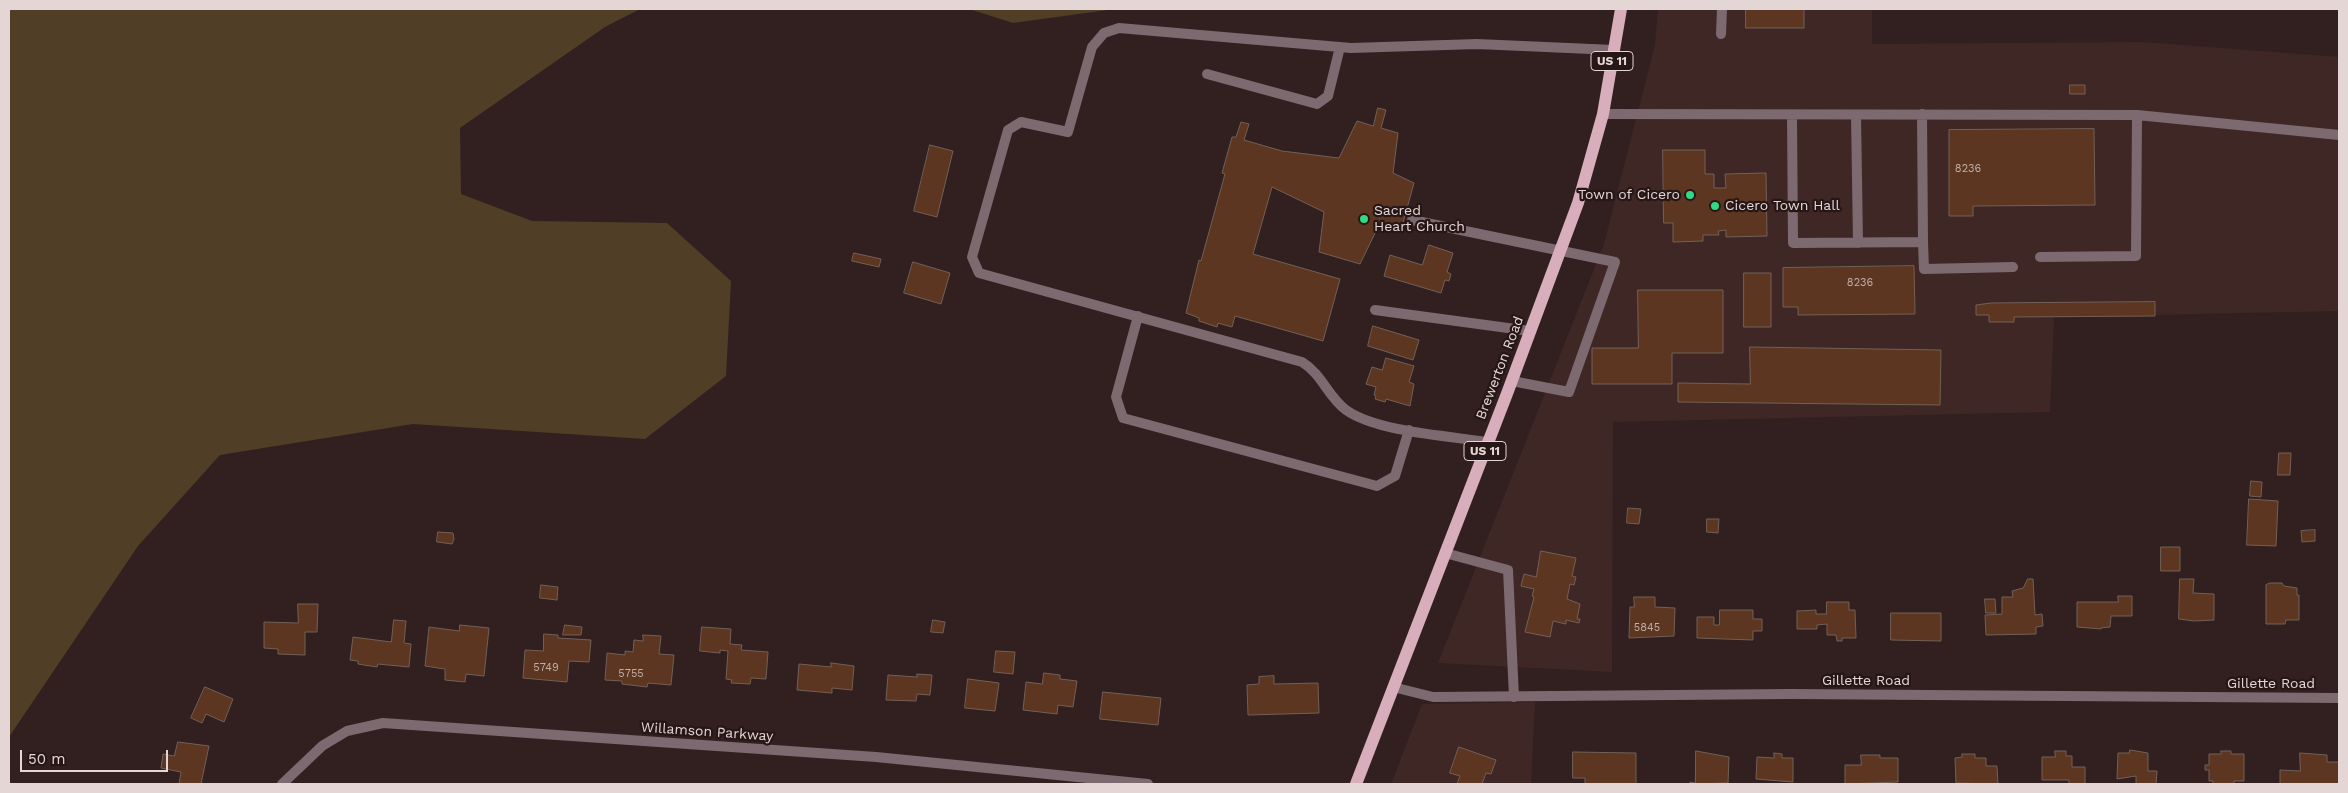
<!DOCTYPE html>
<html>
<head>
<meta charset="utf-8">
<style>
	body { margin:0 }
	#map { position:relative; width:2348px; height:793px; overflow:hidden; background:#31201f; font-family:"Work Sans",sans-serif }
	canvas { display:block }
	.frame { position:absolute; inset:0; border:10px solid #e3d6d5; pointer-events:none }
	.scale { position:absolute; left:20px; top:750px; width:148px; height:22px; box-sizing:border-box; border:2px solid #e3d6d5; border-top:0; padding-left:6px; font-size:15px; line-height:18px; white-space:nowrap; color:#e3d6d5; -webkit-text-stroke:4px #271616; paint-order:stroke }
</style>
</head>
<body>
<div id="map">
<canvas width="2348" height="793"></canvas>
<div class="frame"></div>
<div class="scale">50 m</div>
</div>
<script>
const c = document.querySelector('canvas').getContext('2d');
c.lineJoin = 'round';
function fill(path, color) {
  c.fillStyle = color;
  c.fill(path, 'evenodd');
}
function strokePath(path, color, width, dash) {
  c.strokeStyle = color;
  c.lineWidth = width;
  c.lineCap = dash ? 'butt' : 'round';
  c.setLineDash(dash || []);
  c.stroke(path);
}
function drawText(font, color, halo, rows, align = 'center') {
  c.font = font + ' "Work Sans",sans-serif';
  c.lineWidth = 4.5;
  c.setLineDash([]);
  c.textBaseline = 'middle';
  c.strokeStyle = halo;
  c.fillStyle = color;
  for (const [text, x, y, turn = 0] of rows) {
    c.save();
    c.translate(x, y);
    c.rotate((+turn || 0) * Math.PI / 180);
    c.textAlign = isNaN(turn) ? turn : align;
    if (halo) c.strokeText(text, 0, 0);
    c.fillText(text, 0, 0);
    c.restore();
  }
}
fill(new Path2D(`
	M 1658,9 L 1872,9 L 1872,44 L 2143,42 L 2339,57 L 2339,311 L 2054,317 L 2050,412 L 1613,422 L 1612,672 L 1438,663 L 1604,244 L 1655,45 Z
	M 1535,702 L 1531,784 L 1391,784 L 1422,704 Z`), '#3f2726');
fill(new Path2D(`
	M 9,9 L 640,9 L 605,27 L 460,128 L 461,194 L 532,221 L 667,223 L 731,281 L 726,376 L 645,439 L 413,424 L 220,455 L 138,546 L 9,737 Z
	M 969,9 L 1115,9 L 1013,23 Z`), '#503e26');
const building = new Path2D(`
	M 1746,9 L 1804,9 L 1804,28 L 1746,28 Z
	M 2070,85 L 2085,85 L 2085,94 L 2070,94 Z
	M 1378,108 L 1386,110 L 1381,128 L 1398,133 L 1393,173 L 1414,183 L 1401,230 L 1378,227 L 1360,264 L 1319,252 L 1324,212 L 1272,187 L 1253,254 L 1340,279 L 1323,341 L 1235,316 L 1232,327 L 1218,323 L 1217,327 L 1199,321 L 1199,318 L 1186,313 L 1199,260 L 1201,261 L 1225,174 L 1222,173 L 1232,137 L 1236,137 L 1241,122 L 1249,124 L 1244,140 L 1282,151 L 1339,158 L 1357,121 L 1373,126 Z
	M 2094,129 L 2095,205 L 1973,206 L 1973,216 L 1949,216 L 1949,130 Z
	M 930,145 L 953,151 L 937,217 L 914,211 Z
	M 1663,150 L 1705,150 L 1705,174 L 1714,174 L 1714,188 L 1726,188 L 1725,174 L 1766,173 L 1767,236 L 1726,237 L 1726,230 L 1718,231 L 1719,235 L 1703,235 L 1703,241 L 1673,242 L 1673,223 L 1664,223 Z
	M 1429,245 L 1453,253 L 1447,272 L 1451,274 L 1449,281 L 1445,280 L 1441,293 L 1384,276 L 1390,255 L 1422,265 Z
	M 854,253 L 881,259 L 879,267 L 852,261 Z
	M 913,262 L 950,273 L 941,304 L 904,293 Z
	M 1914,266 L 1915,314 L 1798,315 L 1798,307 L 1783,307 L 1783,268 Z
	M 1744,273 L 1771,273 L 1771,327 L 1744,327 Z
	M 1638,290 L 1723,290 L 1723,353 L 1672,353 L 1672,384 L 1592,384 L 1592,348 L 1638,348 Z
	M 2155,302 L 2155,316 L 2014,317 L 2014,322 L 1989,322 L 1989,315 L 1976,315 L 1976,305 L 1991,303 Z
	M 1373,326 L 1419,340 L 1413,360 L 1368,346 Z
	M 1750,347 L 1941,350 L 1940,405 L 1678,402 L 1678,383 L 1750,384 Z
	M 1386,358 L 1414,366 L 1409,382 L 1414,384 L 1410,406 L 1386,399 L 1385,402 L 1375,399 L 1376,396 L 1374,395 L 1376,387 L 1366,384 L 1372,367 L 1382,370 Z
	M 2279,453 L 2291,453 L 2290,475 L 2278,475 Z
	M 2251,481 L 2262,482 L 2261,497 L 2250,496 Z
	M 2249,499 L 2278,501 L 2276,546 L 2247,545 Z
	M 1628,508 L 1641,509 L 1639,524 L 1627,523 Z
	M 1707,519 L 1719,519 L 1718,533 L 1707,532 Z
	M 2315,530 L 2315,541 L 2302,542 L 2301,531 Z
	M 438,532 L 453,533 L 454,539 L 452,544 L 437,542 Z
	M 2161,547 L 2180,547 L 2180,571 L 2161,571 Z
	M 1541,551 L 1576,558 L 1572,576 L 1576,577 L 1574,585 L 1570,584 L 1567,599 L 1580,604 L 1577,619 L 1580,619 L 1579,623 L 1566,620 L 1566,624 L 1553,621 L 1550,637 L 1525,632 L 1534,597 L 1532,596 L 1534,589 L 1521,586 L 1524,574 L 1536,577 Z
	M 2028,579 L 2033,579 L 2035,615 L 2042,614 L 2043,626 L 2036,627 L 2036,634 L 1986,635 L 1985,615 L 2002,614 L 2002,597 L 2013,597 L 2012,591 L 2023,588 Z
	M 2180,579 L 2194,579 L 2193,593 L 2214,594 L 2214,620 L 2194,621 L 2179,619 Z
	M 2270,583 L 2282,583 L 2284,586 L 2297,588 L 2297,595 L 2299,595 L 2299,620 L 2286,620 L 2285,624 L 2266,624 L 2266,585 Z
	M 541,585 L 558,587 L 557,600 L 540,598 Z
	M 2118,596 L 2132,596 L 2132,616 L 2111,616 L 2110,627 L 2101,628 L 2101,629 L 2077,627 L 2077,602 L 2118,602 Z
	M 1634,597 L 1655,597 L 1655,607 L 1675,608 L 1674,636 L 1629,638 L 1630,607 L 1634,607 Z
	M 1985,599 L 1995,599 L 1996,613 L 1986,613 Z
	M 1827,602 L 1849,602 L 1849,610 L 1855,610 L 1856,638 L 1842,638 L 1842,641 L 1837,641 L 1836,635 L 1827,635 L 1827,624 L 1817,625 L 1817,629 L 1797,629 L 1797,611 L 1816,610 L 1816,614 L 1826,614 Z
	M 298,604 L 318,604 L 317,632 L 305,632 L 305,655 L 278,654 L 278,649 L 264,648 L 264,622 L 298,623 Z
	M 1720,610 L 1753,610 L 1753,619 L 1762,619 L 1762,631 L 1753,631 L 1753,640 L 1697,638 L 1697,617 L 1714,617 L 1714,625 L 1719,625 Z
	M 1891,613 L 1941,613 L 1941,641 L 1891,640 Z
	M 394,620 L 406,621 L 404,643 L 411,644 L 409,667 L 378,664 L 377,667 L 358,664 L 358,661 L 350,660 L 353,637 L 391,642 Z
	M 933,620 L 945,622 L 943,633 L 931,632 Z
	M 460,625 L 489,628 L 484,676 L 466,674 L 465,682 L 445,680 L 445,669 L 425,666 L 429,627 L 459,631 Z
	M 565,625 L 582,627 L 581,635 L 563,635 Z
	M 702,627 L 731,629 L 730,644 L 742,645 L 741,650 L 768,652 L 766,679 L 751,678 L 750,684 L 731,683 L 732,680 L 726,679 L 728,651 L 720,650 L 720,653 L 700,651 Z
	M 544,634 L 558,635 L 558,638 L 591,640 L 589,662 L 569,661 L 567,682 L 523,678 L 525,650 L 543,651 Z
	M 643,635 L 661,636 L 659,654 L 674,655 L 671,685 L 648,683 L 647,687 L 622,684 L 622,681 L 605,680 L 607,653 L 625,655 L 625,651 L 633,652 L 634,640 L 643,641 Z
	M 996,651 L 1015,652 L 1013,674 L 994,672 Z
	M 831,663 L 854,666 L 852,690 L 832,688 L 832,693 L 797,690 L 799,664 L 831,667 Z
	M 1044,673 L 1060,675 L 1060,679 L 1077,681 L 1073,707 L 1058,705 L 1057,714 L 1023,710 L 1026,682 L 1042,684 Z
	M 917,674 L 932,675 L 930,695 L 917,694 L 916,701 L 886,700 L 888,675 L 917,677 Z
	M 1274,676 L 1274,684 L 1318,683 L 1319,713 L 1248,715 L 1247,685 L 1259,684 L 1259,677 Z
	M 968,679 L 999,683 L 995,711 L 965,708 Z
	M 205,687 L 233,699 L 224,722 L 206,714 L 202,723 L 191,718 Z
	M 1103,692 L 1161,698 L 1158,725 L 1100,719 Z
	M 178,742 L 209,746 L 201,784 L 179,784 L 181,772 L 161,768 L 163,754 L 174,756 Z
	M 1459,747 L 1496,760 L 1491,774 L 1486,773 L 1482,784 L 1457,784 L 1460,776 L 1450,773 Z
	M 2130,750 L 2148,753 L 2148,771 L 2157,771 L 2156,784 L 2136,784 L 2136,776 L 2117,779 L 2118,753 L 2129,753 Z
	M 1696,751 L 1729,757 L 1728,783 L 1690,784 L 1690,782 L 1695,783 Z
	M 2055,751 L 2066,751 L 2066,756 L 2072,756 L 2072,767 L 2085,767 L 2085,784 L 2069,784 L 2069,780 L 2042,780 L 2042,757 L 2055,757 Z
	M 2221,751 L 2231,751 L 2231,754 L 2244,754 L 2244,781 L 2234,781 L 2234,784 L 2213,784 L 2213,781 L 2209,781 L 2209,770 L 2205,770 L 2205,765 L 2209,765 L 2209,754 L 2221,754 Z
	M 1573,752 L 1636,753 L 1636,784 L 1585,784 L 1585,778 L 1573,778 Z
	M 1774,753 L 1782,754 L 1782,758 L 1793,758 L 1793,782 L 1756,779 L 1757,757 L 1774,758 Z
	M 2300,753 L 2327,755 L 2327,762 L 2339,762 L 2339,784 L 2280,784 L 2280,770 L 2300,771 Z
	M 1962,754 L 1975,754 L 1975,758 L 1986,758 L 1986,766 L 1997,766 L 1998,784 L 1956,783 L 1955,758 L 1962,757 Z
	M 1861,755 L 1880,755 L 1880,758 L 1898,758 L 1898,782 L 1845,784 L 1845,765 L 1861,765 Z`);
fill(building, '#5c3621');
strokePath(building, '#726057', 1);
strokePath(new Path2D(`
	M 1721,34 L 1722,9
	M 1207,74 L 1317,104 L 1328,96 L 1340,47
	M 1603,114 L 2137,115 L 2339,135
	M 1792,115 L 1793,243 L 1923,242 L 1922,114
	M 1856,115 L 1858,243
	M 1412,220 L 1615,262 L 1569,392 L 1512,381
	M 1923,242 L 1924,269 L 2013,267
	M 2040,257 L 2136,256 L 2137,115
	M 1375,310 L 1530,331
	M 1138,316 L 1116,397 L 1123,418 L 1377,486 L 1395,476 L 1409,430
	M 1488,442 C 1449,436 1377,432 1346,410 C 1328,397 1322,374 1302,362 L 979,273 L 972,257 L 1008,130 L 1021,122 L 1068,132 L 1092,47 L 1104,33 L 1119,28 L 1351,48 L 1477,44 L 1614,50
	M 1445,553 L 1508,570 L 1514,697`), '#7d6970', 10);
strokePath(new Path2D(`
	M 1393,687 L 1433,697 L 1791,694 L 2339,698
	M 282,784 L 322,746 L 347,731 L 383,723 L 876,757 L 1148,784`), '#7d6970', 10);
strokePath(new Path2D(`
	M 1356,784 L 1508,391 L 1578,203 L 1603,114 L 1621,9`), '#d8adbc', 12);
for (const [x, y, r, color] of [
	[1690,195,5,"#32d882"],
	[1715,206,5,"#32d882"],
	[1364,219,5,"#32d882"]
]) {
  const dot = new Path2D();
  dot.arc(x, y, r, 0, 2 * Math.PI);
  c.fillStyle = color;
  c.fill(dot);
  strokePath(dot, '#271616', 2);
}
drawText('11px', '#c1aea8', null, [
	["8236",1968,169],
	["8236",1860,283],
	["5845",1647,628],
	["5749",546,668],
	["5755",631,674]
]);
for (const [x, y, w] of [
	[1612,61,42],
	[1485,451,42]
]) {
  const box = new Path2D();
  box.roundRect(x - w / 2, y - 9.5, w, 19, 4);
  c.fillStyle = '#271616';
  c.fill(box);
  strokePath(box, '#e3d6d5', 1);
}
drawText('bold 12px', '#e3d6d5', null, [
	["US 11",1612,61],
	["US 11",1485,451]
]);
drawText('14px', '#e3d6d5', '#271616', [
	["Town of Cicero",1680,195,"right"],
	["Cicero Town Hall",1725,206],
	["Sacred",1374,211],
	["Heart Church",1374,227]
], 'left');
drawText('14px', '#e3d6d5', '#271616', [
	["Brewerton Road",1500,368,-69],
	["Gillette Road",1866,681],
	["Gillette Road",2271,684],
	["Willamson Parkway",707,732,4]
]);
</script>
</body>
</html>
